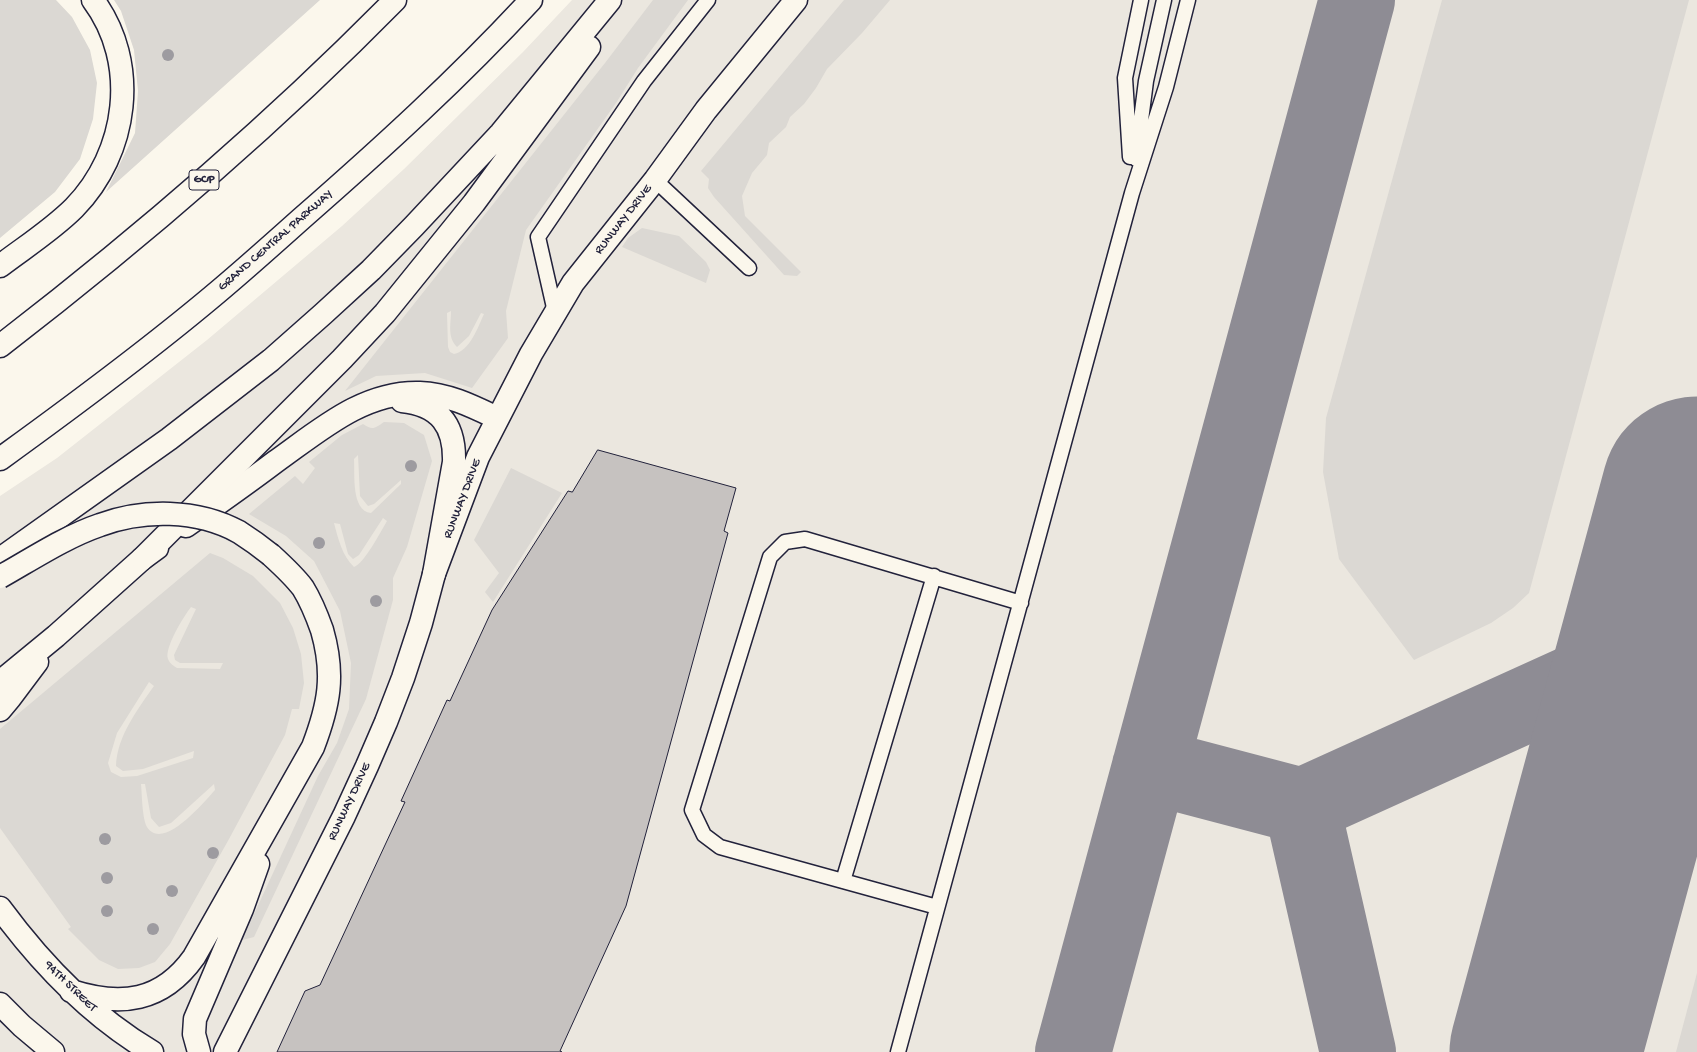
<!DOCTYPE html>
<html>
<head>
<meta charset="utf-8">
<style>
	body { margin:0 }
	canvas { display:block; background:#fbf7ec }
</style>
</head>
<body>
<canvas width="1697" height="1052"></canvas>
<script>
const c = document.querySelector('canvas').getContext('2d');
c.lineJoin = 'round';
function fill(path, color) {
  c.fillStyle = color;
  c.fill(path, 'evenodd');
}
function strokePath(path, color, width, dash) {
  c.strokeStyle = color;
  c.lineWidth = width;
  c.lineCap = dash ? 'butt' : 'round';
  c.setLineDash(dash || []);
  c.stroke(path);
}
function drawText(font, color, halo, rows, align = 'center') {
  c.font = font + ' "Gochi Hand",sans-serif';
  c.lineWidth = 3.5;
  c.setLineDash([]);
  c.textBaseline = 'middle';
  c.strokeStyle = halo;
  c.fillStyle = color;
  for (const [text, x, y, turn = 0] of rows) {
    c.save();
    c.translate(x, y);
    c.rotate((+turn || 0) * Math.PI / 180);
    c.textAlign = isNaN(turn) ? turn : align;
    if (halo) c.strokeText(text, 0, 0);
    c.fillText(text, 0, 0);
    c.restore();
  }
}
fill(new Path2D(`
	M 572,0 L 1697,0 L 1697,1052 L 0,1052 L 0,496 L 57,458 L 207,340 L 342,226 L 404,169 L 523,52 Z`), '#ebe7df');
fill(new Path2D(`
	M 0,0 L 56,0 L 72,17 L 90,50 L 97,83 L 93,119 L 80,159 L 55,192 L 0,238 Z
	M 114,0 L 320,0 L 106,192 L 135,133 L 138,91 L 134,50 L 121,11 Z
	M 653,0 L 688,0 L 638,68 L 616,103 L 526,230 L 506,311 L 508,338 L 472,388 L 425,373 L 376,376 L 345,391 L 605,63 ZM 451,311 C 451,324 447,337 457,347 L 469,336 L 481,313 L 484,314 C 478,327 470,351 454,354 L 450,352 L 448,347 L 447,313 Z
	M 844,0 L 890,0 L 862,33 L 827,69 L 816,88 L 804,104 L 790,117 L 786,127 L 769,143 L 767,155 L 752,173 L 742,196 L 745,216 L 801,272 L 797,276 L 784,275 L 714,197 L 708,188 L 709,179 L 701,171 Z
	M 1442,0 L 1689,0 L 1529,593 L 1513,608 L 1491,623 L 1414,660 L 1339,559 L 1323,472 L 1326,418 Z
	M 642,228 L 679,236 L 706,262 L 710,270 L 706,283 L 622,247 L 628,238 Z
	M 384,422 L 404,423 L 424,435 L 432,461 L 407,547 L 393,578 L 393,600 L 366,699 L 254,937 L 242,940 L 318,776 L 337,743 L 349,709 L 351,663 L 340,611 L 314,561 L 286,536 L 249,514 L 295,476 L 303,484 L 315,468 L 309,462 L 342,435 L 363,424 C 373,431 375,428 384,422 ZM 358,455 L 360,496 L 368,506 L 374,504 L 401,480 L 401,484 L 371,513 C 351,511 355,474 354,459 ZM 383,518 L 387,521 C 381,531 364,564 354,567 C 342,556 338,538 334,523 L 340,524 L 348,554 L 353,559 L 359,555 Z
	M 511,468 L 562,493 L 493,602 L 485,592 L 499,573 L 474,540 Z
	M 210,553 L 223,558 L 253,576 L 280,603 L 293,628 L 301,654 L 304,683 L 299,709 L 292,709 L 285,735 L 229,839 L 170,944 L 155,962 L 139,968 L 118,969 L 99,960 L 68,929 L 71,927 L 0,828 L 0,729 ZM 191,607 L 196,609 L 174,655 L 175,660 L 180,663 L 223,663 L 220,669 L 177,668 C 174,666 170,664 168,659 C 164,648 184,616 191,607 ZM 149,682 L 154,686 C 138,709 117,736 116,766 L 123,771 L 143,769 L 194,751 L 193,758 L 137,776 L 121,777 L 111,772 L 108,763 L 117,733 ZM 141,784 L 145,784 L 151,818 L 159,827 L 171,823 L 214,784 L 215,790 C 204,802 163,852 147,827 C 142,818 142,794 141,784 Z
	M 1697,973 L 1697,1052 L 1676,1052 Z`), '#dbd8d3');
strokePath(new Path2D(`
	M 1150,766 L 1302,806 L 1697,627
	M 1302,806 L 1358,1052
	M 1591,883 C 1609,842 1626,800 1649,762 C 1664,738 1680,717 1697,695
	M 1073,1052 L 1357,0`), '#8e8c94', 76);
strokePath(new Path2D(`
	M 1545,1052 L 1697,492`), '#8e8c94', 191);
const building = new Path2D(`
	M 598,450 L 736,488 L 724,531 L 728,533 L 626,906 L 560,1051 L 562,1052 L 277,1052 L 305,991 L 320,985 L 405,802 L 401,801 L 447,700 L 450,701 L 492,610 L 568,491 L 572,492 Z`);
fill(building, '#c6c2c0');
strokePath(building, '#22223b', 1);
const lane = new Path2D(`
	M 1130,157 L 1125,78 L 1141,0
	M 1136,159 L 1146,81 L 1164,0
	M 655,180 L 749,268
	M 555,312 L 538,237 L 644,81 L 708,0
	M 843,881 L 934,576
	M 937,907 L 720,847 L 704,835 L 692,810 L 770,557 L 785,542 L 805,539 L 1021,603
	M 898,1052 L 1132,193 L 1166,87 L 1188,0`);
const street = new Path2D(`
	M 225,1052 L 344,816 L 367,766 L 386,722 L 403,678 L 421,623 L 434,574 L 478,457 L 531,354 L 573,283 L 655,180 L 706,110 L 796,0`);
const secondary = new Path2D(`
	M 402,401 C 440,405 455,426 454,462 L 434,574
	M 186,526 C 216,505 246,484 275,462 C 319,431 363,391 420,393 C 448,394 472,406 497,418
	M 0,682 L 56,636 L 142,559 L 157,548
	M 0,710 L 10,698 L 37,662
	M 0,908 C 42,965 91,1016 152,1052
	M 71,991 C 121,1007 162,1002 194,957 L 313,747 C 329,705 335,675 322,630 C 317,616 311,601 303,588 C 294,576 282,565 271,555
	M 0,1004 L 22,1026 L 53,1052
	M 199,1052 L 194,1034 L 195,1019 L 242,909 L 258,864`);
const highway = new Path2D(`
	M 0,266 C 25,247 52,230 74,208 C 128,153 140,63 93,0
	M 0,346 C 139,239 272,125 395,0
	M 0,459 C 72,407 145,353 213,296 C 243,271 272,245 301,219 C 381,149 459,78 531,0
	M 0,559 L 169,439 L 271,360 L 323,314 L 371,270 L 414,226 L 501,133 L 610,0
	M 142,559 L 342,359 L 385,313 L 474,203 L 589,47`);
strokePath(lane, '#22223b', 17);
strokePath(street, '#22223b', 25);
strokePath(secondary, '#22223b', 25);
strokePath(highway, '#22223b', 25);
strokePath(lane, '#fbf7ec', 14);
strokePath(street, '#fbf7ec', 22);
strokePath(secondary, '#fbf7ec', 22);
strokePath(highway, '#fbf7ec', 22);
const secondaryBridge = new Path2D(`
	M 0,577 C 32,559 65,537 100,525 C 143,509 197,509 239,532 C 250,539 261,547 271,555`);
strokePath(secondaryBridge, '#22223b', 25, []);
strokePath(secondaryBridge, '#fbf7ec', 22);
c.fillStyle = '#9d9ba0';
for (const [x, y] of [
	[168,55],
	[411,466],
	[319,543],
	[376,601],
	[105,839],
	[213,853],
	[107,878],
	[172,891],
	[107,911],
	[153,929]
]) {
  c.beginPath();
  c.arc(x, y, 6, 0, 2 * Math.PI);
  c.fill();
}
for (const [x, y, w] of [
	[204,180,30]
]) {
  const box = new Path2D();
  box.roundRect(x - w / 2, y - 10, w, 20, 3);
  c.fillStyle = '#fbf7ec';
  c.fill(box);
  strokePath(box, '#22223b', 1);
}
drawText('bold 12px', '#22223b', null, [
	["GCP",204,180]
]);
drawText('13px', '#22223b', '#fbf7ec', [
	["RUNWAY DRIVE",624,220,-52],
	["GRAND CENTRAL PARKWAY",276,241,-41],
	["RUNWAY DRIVE",463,499,-69],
	["RUNWAY DRIVE",350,802,-65],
	["94TH STREET",70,987,44]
]);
</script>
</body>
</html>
